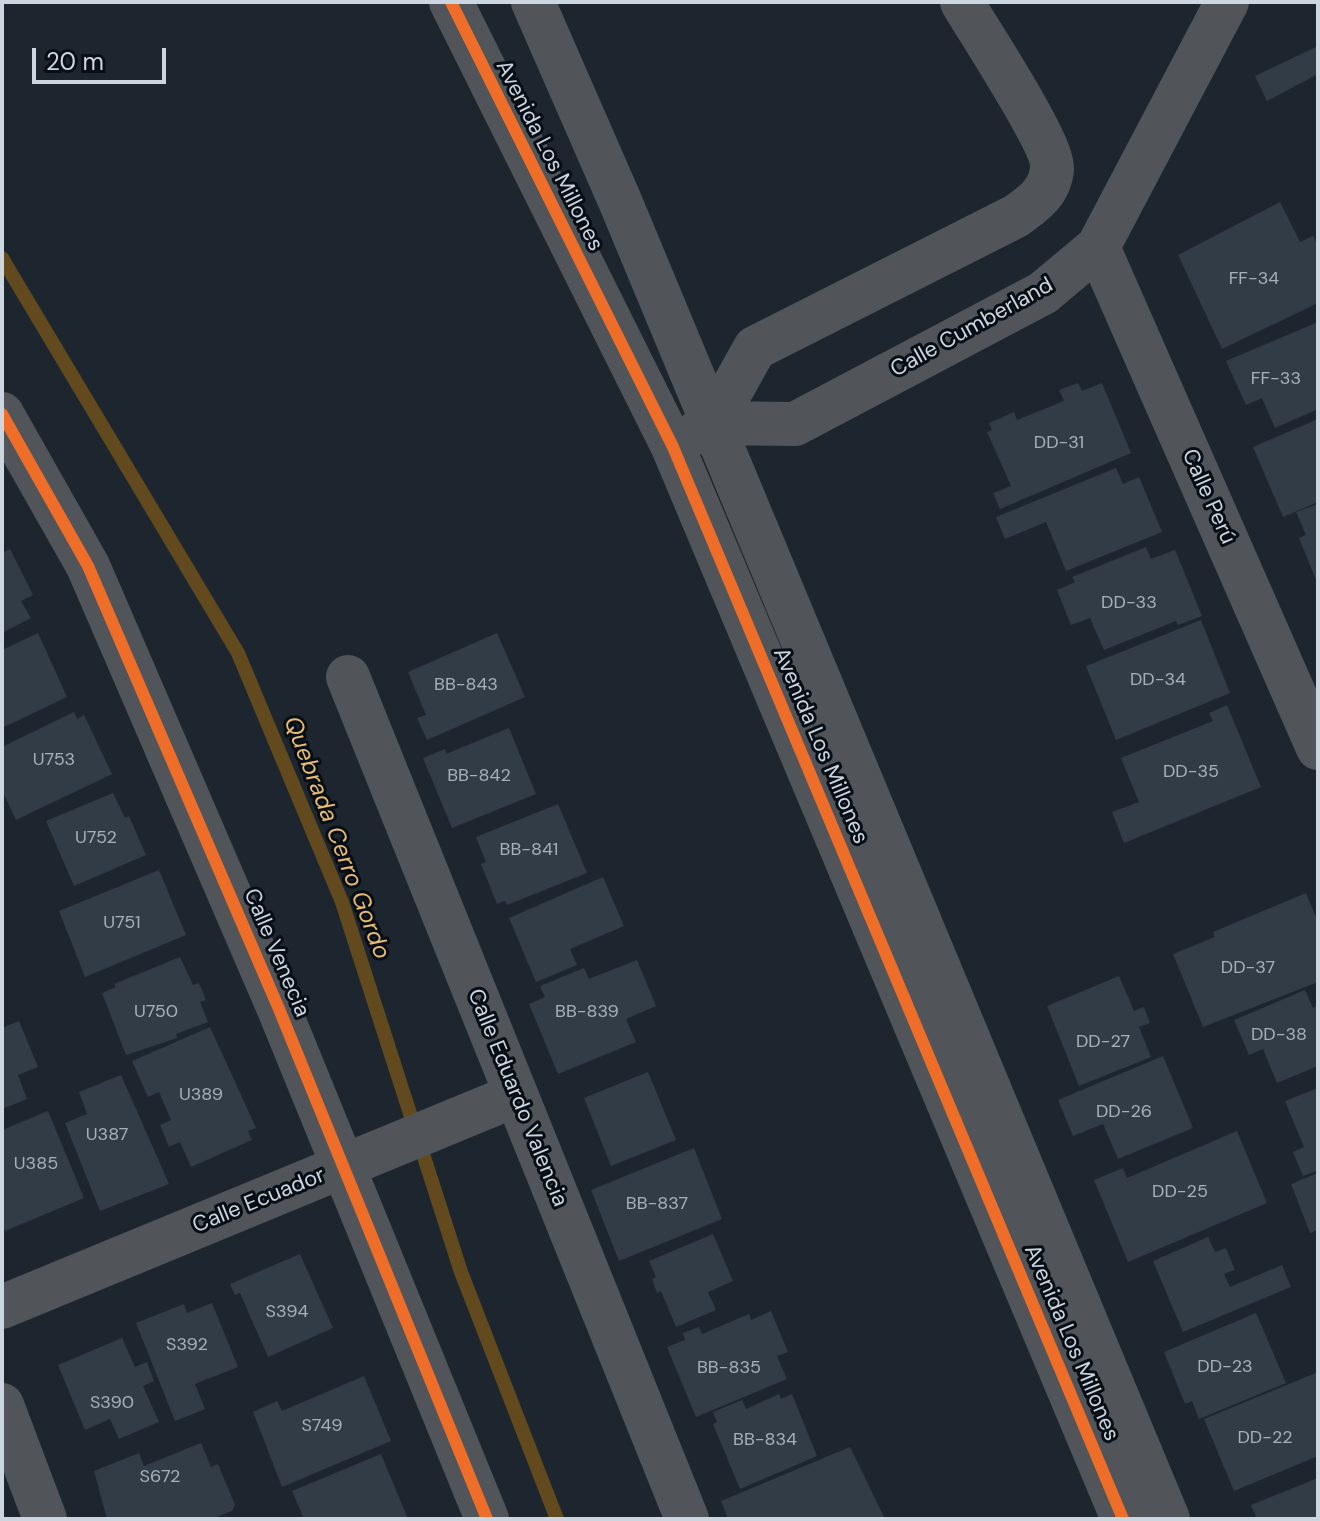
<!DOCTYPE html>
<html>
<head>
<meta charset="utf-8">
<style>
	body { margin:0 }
	#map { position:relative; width:1320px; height:1521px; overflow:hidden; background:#1d262e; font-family:"DM Sans",sans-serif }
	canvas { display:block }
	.frame { position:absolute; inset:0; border:4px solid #ccd6e1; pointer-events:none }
	.scale { position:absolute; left:32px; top:48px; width:134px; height:36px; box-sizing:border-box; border:4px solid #ccd6e1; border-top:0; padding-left:10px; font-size:24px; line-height:28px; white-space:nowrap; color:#ccd6e1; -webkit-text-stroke:6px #070e16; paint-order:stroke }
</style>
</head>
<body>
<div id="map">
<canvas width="1320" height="1521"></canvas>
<div class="frame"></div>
<div class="scale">20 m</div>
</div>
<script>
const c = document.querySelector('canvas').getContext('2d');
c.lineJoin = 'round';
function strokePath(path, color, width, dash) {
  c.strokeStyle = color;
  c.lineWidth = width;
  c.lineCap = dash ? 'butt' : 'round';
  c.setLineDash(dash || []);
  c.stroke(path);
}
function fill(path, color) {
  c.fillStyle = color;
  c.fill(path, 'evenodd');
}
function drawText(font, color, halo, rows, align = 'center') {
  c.font = font + ' "DM Sans",sans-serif';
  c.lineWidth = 6;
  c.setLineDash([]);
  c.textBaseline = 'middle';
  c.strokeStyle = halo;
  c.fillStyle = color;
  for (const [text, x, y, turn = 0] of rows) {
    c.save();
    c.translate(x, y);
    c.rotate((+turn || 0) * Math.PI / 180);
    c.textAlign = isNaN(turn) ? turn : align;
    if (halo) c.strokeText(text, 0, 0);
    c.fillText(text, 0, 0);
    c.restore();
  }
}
strokePath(new Path2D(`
	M 2,258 L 238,653 L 342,902 L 461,1272 L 557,1519`), '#624a1e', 14);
fill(new Path2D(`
	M 1318,46 L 1318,74 L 1267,101 L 1255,76 Z
	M 1280,202 L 1300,242 L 1313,236 L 1318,246 L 1318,303 L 1222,349 L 1178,255 Z
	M 1318,322 L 1318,409 L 1275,428 L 1262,398 L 1246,405 L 1226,361 Z
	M 1078,383 L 1082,391 L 1102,383 L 1131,453 L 1000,509 L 993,493 L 1011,486 L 987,432 L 992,430 L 989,423 L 1014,412 L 1017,420 L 1064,401 L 1059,390 Z
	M 1318,419 L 1318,502 L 1283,517 L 1253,447 Z
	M 1116,468 L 1123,484 L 1139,477 L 1162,532 L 1066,571 L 1046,522 L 1005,539 L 996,517 Z
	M 1318,504 L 1318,585 L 1299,538 L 1306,535 L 1296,512 Z
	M 1146,547 L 1151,559 L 1175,550 L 1202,616 L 1178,625 L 1176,621 L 1104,650 L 1090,618 L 1071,625 L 1057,590 L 1075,582 L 1072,577 Z
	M 10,549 L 33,595 L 21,601 L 31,618 L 2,633 L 2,553 Z
	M 1201,620 L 1230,693 L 1116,740 L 1086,666 Z
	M 38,633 L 67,697 L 2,728 L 2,650 Z
	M 497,633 L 525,697 L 427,740 L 417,718 L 426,715 L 408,672 Z
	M 1227,705 L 1261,787 L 1124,843 L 1112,812 L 1139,802 L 1121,758 L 1213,721 L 1209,713 Z
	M 74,712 L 77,719 L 84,715 L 112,774 L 16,820 L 2,790 L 2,747 Z
	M 509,728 L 536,794 L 452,828 L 423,758 L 445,749 L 446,754 Z
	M 113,793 L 125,818 L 129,816 L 146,855 L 74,886 L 46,821 Z
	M 558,804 L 587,873 L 507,905 L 505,901 L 497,904 L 481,864 L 486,862 L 476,837 Z
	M 159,870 L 186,935 L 85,977 L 59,911 Z
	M 603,877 L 624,926 L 570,949 L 577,965 L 536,982 L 509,918 Z
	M 1306,893 L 1318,922 L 1318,982 L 1203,1027 L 1173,954 L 1215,937 L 1213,932 Z
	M 180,957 L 193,985 L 199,983 L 206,1000 L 200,1002 L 208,1022 L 176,1034 L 177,1038 L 126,1055 L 102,993 L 116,987 L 114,984 Z
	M 637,960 L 656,1006 L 626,1019 L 636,1042 L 558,1074 L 529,1004 L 545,997 L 540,986 L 584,968 L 589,979 Z
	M 1119,976 L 1134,1011 L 1144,1007 L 1150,1023 L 1139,1027 L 1151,1057 L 1079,1086 L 1047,1006 Z
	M 1305,990 L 1313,1008 L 1318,1005 L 1318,1066 L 1277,1083 L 1263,1049 L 1249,1055 L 1234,1020 Z
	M 19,1021 L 38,1067 L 18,1075 L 27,1099 L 2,1109 L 2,1028 Z
	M 210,1027 L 256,1128 L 248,1131 L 252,1140 L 191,1167 L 180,1142 L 169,1147 L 160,1125 L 171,1120 L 159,1092 L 148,1097 L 132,1061 Z
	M 1163,1056 L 1193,1128 L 1118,1159 L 1103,1124 L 1073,1136 L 1058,1100 Z
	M 648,1072 L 676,1140 L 611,1166 L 584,1098 Z
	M 121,1075 L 169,1184 L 100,1211 L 65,1123 L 87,1114 L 79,1092 Z
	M 1318,1088 L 1318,1170 L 1303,1176 L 1293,1152 L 1304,1147 L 1285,1101 Z
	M 48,1111 L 84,1198 L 5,1231 L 2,1223 L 2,1130 Z
	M 1237,1131 L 1267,1203 L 1128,1262 L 1094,1180 L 1123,1168 L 1127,1178 Z
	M 694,1148 L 722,1219 L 619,1261 L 591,1190 Z
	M 1318,1173 L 1318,1230 L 1310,1233 L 1291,1184 Z
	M 713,1234 L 733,1281 L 708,1292 L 716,1310 L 676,1327 L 661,1291 L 657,1293 L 652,1279 L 656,1277 L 649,1261 Z
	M 1208,1237 L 1215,1252 L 1226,1248 L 1235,1270 L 1224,1274 L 1230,1287 L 1282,1265 L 1291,1287 L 1183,1332 L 1153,1261 Z
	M 300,1254 L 333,1328 L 268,1357 L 240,1293 L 235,1295 L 230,1284 Z
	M 212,1303 L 238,1367 L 195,1384 L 205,1409 L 175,1421 L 136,1323 L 184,1304 L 187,1313 Z
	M 771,1311 L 788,1352 L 777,1356 L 787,1379 L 696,1417 L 667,1347 L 685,1340 L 683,1333 L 699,1327 L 702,1334 L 749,1314 L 751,1320 Z
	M 1256,1313 L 1286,1383 L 1199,1419 L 1192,1401 L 1185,1404 L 1164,1352 Z
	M 122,1338 L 135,1367 L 147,1362 L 154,1381 L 143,1386 L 159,1422 L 119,1439 L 110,1419 L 85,1430 L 58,1365 Z
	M 1318,1372 L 1318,1456 L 1234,1491 L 1204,1419 Z
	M 364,1376 L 391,1441 L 282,1487 L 253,1412 L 277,1401 L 282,1411 Z
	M 779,1394 L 781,1399 L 792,1394 L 817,1456 L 740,1489 L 713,1424 L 717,1422 L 713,1412 L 742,1400 L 746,1409 Z
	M 201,1443 L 211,1467 L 218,1464 L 235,1505 L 232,1511 L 211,1519 L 107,1519 L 94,1471 L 139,1453 L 144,1466 Z
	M 850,1447 L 884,1517 L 728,1519 L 721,1501 Z
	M 381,1454 L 408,1519 L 304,1519 L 292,1491 Z
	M 1318,1478 L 1318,1519 L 1257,1519 L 1251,1505 Z`), '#313c47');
strokePath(new Path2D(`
	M 451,2 L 673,447 L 1123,1519
	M 533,2 L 620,201 L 1168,1519
	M 1098,247 L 1318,748
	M 2,414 L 88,566 L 279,1009 L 487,1519
	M 713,423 L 795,424 L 1043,293 L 1098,247 L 1227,2
	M 696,433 L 713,423 L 755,348 L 1016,216 C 1033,204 1050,192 1052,169 C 1054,144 978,30 962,2
	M 348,677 L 687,1519
	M 2,1307 L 516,1095
	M 2,1405 L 45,1519`), '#515559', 44);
strokePath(new Path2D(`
	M 451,2 L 673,447 L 1123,1519
	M 2,414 L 88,566 L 279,1009 L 487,1519`), '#ee6e29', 12);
drawText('18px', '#a5b0ba', null, [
	["FF-34",1254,279],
	["FF-33",1276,379],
	["DD-31",1059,443],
	["DD-33",1129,603],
	["DD-34",1158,680],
	["BB-843",466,685],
	["U753",54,760],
	["DD-35",1191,772],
	["BB-842",479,776],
	["U752",96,838],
	["BB-841",529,850],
	["U751",122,923],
	["DD-37",1248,968],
	["U750",156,1012],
	["BB-839",587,1012],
	["DD-38",1279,1035],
	["DD-27",1103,1042],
	["U389",201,1095],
	["DD-26",1124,1112],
	["U387",107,1135],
	["U385",36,1164],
	["DD-25",1180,1192],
	["BB-837",657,1204],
	["S394",287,1312],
	["S392",187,1345],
	["DD-23",1225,1367],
	["BB-835",729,1368],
	["S390",112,1403],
	["S749",322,1426],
	["DD-22",1265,1438],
	["BB-834",765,1440],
	["S672",160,1477]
]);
drawText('22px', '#ccd6e1', '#070e16', [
	["Avenida Los Millones",549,156,63],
	["Calle Cumberland",972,328,-29],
	["Calle Perú",1208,497,66],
	["Avenida Los Millones",820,746,67],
	["Calle Venecia",276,953,67],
	["Calle Eduardo Valencia",517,1098,68],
	["Calle Ecuador",259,1201,-22],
	["Avenida Los Millones",1071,1343,67]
]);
drawText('italic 24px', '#e7bb71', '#070e16', [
	["Quebrada Cerro Gordo",336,838,69]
]);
</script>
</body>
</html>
